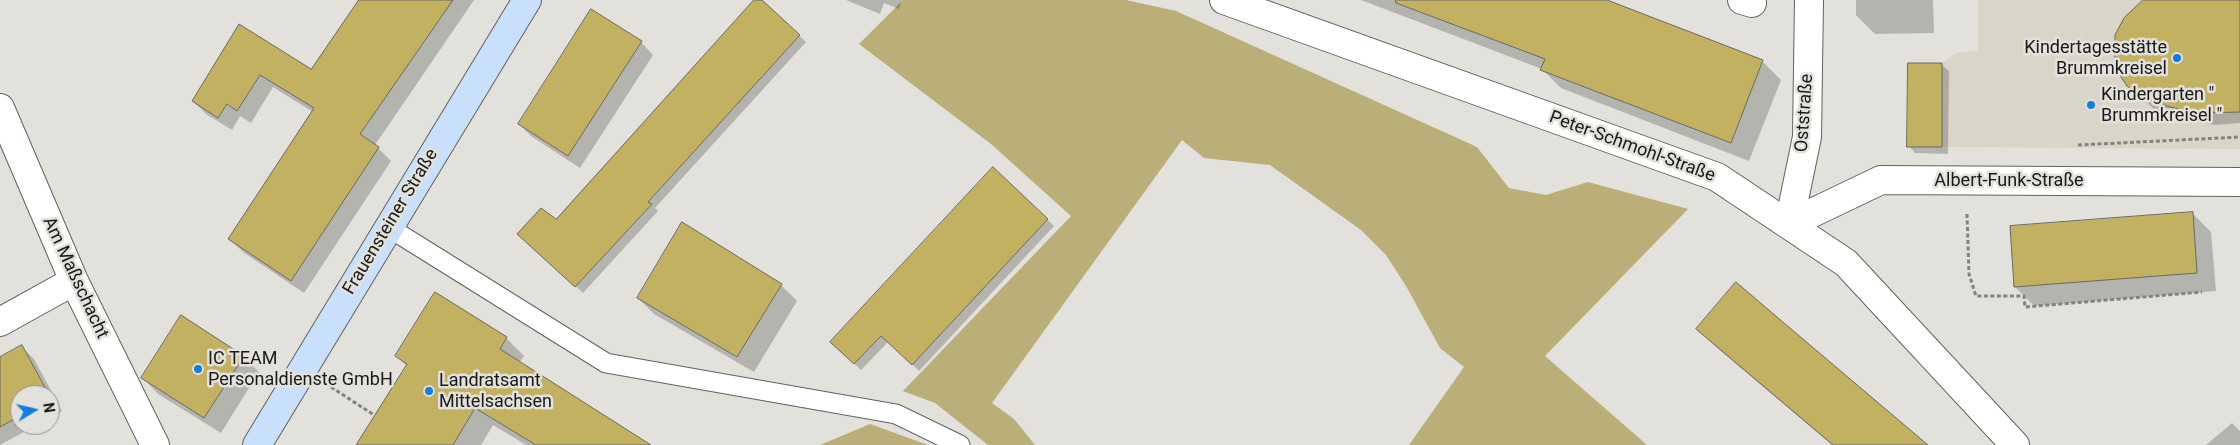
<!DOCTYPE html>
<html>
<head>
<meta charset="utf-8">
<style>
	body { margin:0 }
	#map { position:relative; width:2240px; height:445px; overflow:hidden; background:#e2e1db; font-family:Roboto,sans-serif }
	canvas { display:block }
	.north { position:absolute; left:10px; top:385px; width:50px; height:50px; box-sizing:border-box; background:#e2e1db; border:1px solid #92918d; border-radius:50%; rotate:81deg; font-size:14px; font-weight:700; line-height:20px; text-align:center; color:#1a1917 }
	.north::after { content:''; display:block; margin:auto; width:18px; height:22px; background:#147ce4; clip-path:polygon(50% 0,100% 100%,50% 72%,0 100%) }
</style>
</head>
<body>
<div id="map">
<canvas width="2240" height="445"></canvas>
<div class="north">N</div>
</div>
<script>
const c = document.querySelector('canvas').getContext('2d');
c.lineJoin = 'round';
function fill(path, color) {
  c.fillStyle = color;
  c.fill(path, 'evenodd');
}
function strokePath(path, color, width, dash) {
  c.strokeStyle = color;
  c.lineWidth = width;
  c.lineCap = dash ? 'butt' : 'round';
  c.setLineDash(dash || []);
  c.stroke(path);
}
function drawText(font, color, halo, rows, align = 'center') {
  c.font = font + ' Roboto,sans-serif';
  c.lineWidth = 5;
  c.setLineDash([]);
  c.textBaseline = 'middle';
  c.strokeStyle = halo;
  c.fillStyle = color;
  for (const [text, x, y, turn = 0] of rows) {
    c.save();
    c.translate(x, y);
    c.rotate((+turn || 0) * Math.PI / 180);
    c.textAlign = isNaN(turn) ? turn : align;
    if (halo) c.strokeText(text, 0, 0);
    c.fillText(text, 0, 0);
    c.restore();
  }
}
fill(new Path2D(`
	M 1978,0 L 2240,0 L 2240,149 L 1942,147 L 1942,63 L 1956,53 L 1978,51 Z`), '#d9d6c9');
fill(new Path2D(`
	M 903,0 L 1126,0 L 1176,11 L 1477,147 L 1509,188 L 1546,195 L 1588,182 L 1688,209 L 1545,356 L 1647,445 L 1409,445 L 1464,367 L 1440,348 L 1406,286 L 1386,255 L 1361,230 L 1270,165 L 1204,158 L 1182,140 L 992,403 L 1014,419 L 1035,445 L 988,445 L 935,403 L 903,391 L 1071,216 L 991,144 L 859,44 Z
	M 870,424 L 928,445 L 820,445 Z`), '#baae79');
fill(new Path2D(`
	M 361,0 L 474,0 L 375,145 L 391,161 L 304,293 L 243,252 L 230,239 L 313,112 L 273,87 L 251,123 L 240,116 L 232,130 L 206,114 L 193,101 L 240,26 L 312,71 Z
	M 755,0 L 760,0 L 806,42 L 655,208 L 658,211 L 583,293 L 526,241 L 556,221 Z
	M 846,0 L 902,0 L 899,9 L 884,3 L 880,14 Z
	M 1361,0 L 1603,0 L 1762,61 L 1781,80 L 1749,161 L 1561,88 L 1542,69 Z
	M 1856,0 L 1933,0 L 1934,33 L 1875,34 L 1856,15 Z
	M 2146,0 L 2240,0 L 2240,123 L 2215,125 L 2183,119 L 2168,114 L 2154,109 L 2128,85 Z
	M 641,42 L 653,55 L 580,168 L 531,136 L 519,124 Z
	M 1942,65 L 1949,71 L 1948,154 L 1915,153 L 1909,146 Z
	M 993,169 L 1054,226 L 919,371 L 889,341 L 861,370 L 831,342 Z
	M 2192,213 L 2211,232 L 2216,291 L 2034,306 L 2015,287 Z
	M 781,285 L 797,301 L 754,372 L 654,314 L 638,298 Z
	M 1698,328 L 1926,445 L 1832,445 L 1716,347 Z
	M 506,338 L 524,356 L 519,363 L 649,445 L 526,445 L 493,425 L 481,445 L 357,445 L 407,366 L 396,356 Z
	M 22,347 L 34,359 L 62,411 L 50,418 L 50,395 L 20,395 L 20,425 L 37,425 L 0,445 L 0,359 Z
	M 243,357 L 259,372 L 221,433 L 158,394 L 143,378 Z
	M 2232,423 L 2240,431 L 2240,445 L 2206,445 Z`), '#0003');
const building = new Path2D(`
	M 359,0 L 453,0 L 360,134 L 379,147 L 291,281 L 228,239 L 314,108 L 260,75 L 237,111 L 227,104 L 218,118 L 192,101 L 239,24 L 311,69 Z
	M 754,0 L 762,0 L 800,35 L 648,202 L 652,204 L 575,287 L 517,234 L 541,208 L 556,219 Z
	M 1396,0 L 1607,0 L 1763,60 L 1731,143 L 1540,70 L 1545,59 L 1396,3 Z
	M 2143,0 L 2240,0 L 2240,112 L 2201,113 L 2170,107 L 2141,97 L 2127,86 L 2117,71 L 2115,62 L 2115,35 L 2124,18 Z
	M 591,9 L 642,41 L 568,156 L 518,124 Z
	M 1908,63 L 1942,63 L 1942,147 L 1907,147 Z
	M 993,167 L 1048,219 L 912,365 L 881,336 L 854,364 L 830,342 Z
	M 2193,212 L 2197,273 L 2014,287 L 2010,226 Z
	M 682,222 L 782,284 L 737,357 L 637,298 Z
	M 1736,282 L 1784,323 L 1928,445 L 1833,445 L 1696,329 Z
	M 435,292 L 507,337 L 500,349 L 651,445 L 536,445 L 475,408 L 453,445 L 356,445 L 407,364 L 395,356 Z
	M 181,315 L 244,356 L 204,418 L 141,378 Z
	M 22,345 L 49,395 L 20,395 L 20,416 L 0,427 L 0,357 Z`);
fill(building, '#c2b160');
strokePath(building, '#6a6964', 1);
const service = new Path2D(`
	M 388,227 L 606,363 L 896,414 L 960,445`);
const minor = new Path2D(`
	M 1742,0 L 1752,3
	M 0,108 L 74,281 L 155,445
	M 1789,224 L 1881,180 L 2240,182
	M 1789,224 L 1807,137 L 1809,0
	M 0,322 L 74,281`);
const tertiary = new Path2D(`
	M 1224,0 L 1717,177 L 1846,263 L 2015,445`);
const secondary = new Path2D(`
	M 257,445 L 527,0`);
strokePath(service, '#63625d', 21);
strokePath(minor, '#63625d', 30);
strokePath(tertiary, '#63625d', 30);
strokePath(secondary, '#63625d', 30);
strokePath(new Path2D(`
	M 2078,145 L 2240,137
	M 1967,214 L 1969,274 L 1976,296 L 2024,296 L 2025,307 L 2202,292
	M 331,387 L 374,415`), '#83827e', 3, [4, 2.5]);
strokePath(service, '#fff', 19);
strokePath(minor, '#fff', 28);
strokePath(tertiary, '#fff', 28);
strokePath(secondary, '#c8e0fb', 28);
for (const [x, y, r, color] of [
	[2177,58,5,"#147ce4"],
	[2091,105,5,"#147ce4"],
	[198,369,5,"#147ce4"],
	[429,391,5,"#147ce4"]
]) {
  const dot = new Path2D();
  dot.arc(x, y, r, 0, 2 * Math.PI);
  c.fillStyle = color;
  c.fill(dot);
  strokePath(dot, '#e2e1db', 2);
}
drawText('18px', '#1a1917', '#e2e1db', [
	["Kindertagesstätte",2167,48,"right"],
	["Brummkreisel",2167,69,"right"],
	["Kindergarten \"",2101,95],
	["Brummkreisel \"",2101,116],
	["IC TEAM",208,359],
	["Personaldienste GmbH",208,380],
	["Landratsamt",439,381],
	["Mittelsachsen",439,402]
], 'left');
drawText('18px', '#1a1917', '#e2e1db', [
	["Oststraße",1805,113,-86],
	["Peter-Schmohl-Straße",1632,147,20],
	["Albert-Funk-Straße",2009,181],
	["Frauensteiner Straße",391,222,-59],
	["Am Maßschacht",75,278,65]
]);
</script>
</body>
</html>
